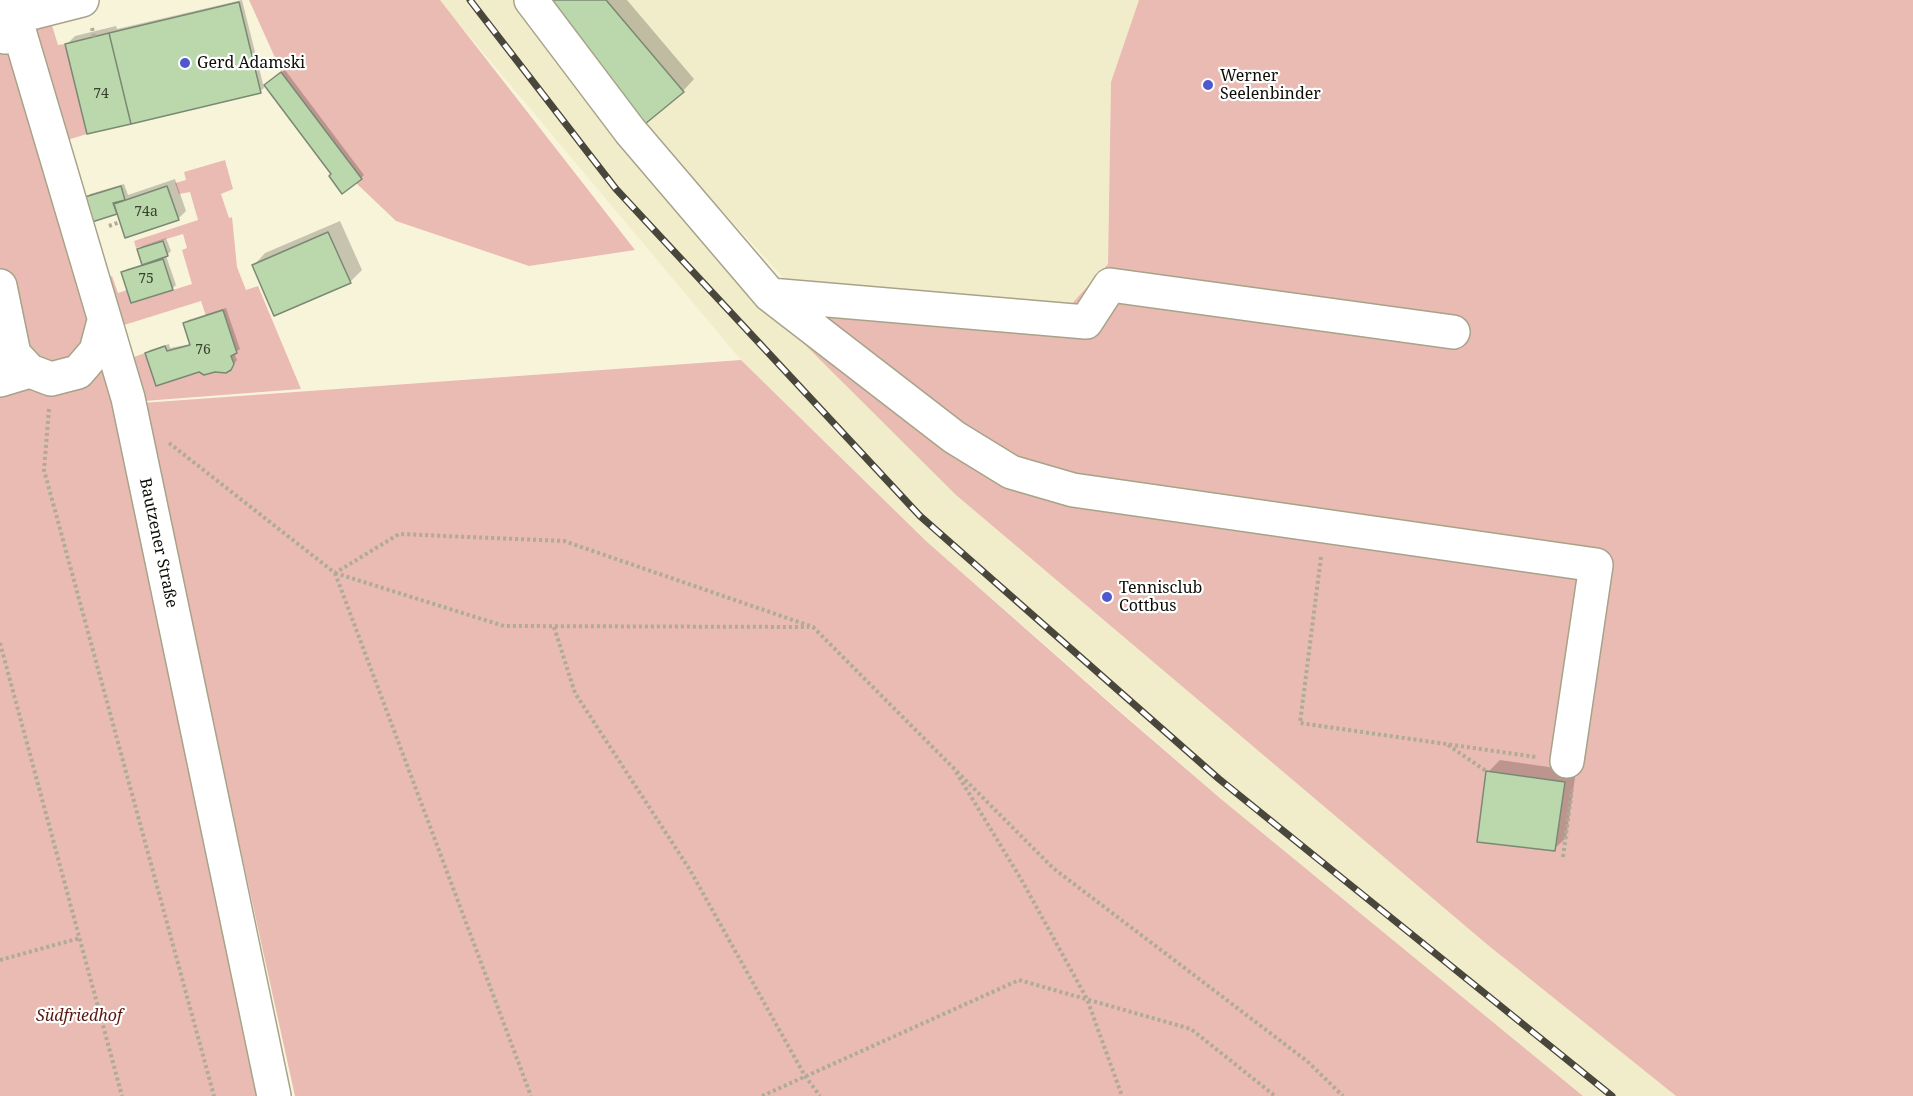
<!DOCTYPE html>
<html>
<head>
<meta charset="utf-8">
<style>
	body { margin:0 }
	canvas { display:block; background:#f8f4da }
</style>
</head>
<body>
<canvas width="1913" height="1096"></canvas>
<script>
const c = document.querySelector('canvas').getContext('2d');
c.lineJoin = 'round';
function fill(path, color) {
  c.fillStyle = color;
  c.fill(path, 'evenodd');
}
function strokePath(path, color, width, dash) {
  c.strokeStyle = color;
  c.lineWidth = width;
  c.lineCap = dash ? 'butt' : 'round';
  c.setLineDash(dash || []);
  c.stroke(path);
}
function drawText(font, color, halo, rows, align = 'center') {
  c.font = font + ' "Noto Serif",serif';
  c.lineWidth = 4.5;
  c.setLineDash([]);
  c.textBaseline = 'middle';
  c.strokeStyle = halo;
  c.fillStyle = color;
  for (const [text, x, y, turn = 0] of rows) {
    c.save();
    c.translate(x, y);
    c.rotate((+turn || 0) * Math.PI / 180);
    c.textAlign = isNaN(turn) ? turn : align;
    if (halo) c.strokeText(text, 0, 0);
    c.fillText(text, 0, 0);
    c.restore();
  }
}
fill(new Path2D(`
	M 439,0 L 517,0 L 769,309 L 956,495 L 1489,946 L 1676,1096 L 1583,1096 L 1221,799 L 926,541 L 741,360 Z
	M 538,0 L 1139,0 L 1111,82 L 1108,264 L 1066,310 L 793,288 L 643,125 Z`), '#f1ecca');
fill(new Path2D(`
	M 249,0 L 440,0 L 635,250 L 529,266 L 396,221 L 313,142 Z
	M 1139,0 L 1913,0 L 1913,1096 L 1676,1096 L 1489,946 L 956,495 L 769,309 L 1066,310 L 1108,264 L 1111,82 Z
	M 51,22 L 58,45 L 65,44 L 87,134 L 64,141 L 35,29 Z
	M 0,28 L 107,384 L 199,796 L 257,1096 L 0,1096 Z
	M 225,160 L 233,189 L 221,194 L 229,218 L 232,217 L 237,267 L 246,290 L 258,286 L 301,389 L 144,401 L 131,358 L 145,353 L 156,386 L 199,372 L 204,375 C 207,374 210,372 214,372 C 223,372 229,376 234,365 L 231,356 L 237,353 L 223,311 L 206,316 L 201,301 L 121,326 L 105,279 L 112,276 L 118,293 L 127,290 L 131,303 L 192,284 L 182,250 L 187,248 L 183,234 L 136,248 L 134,241 L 198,220 L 190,192 L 179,194 L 175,183 L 186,180 L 184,172 Z
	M 741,360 L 926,541 L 1120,712 L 1221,799 L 1583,1096 L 295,1096 L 142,403 Z`), '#eabbb2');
fill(new Path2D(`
	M 242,0 L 264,88 L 260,91 L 67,44 L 75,36 L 116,26 L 117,29 Z
	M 555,0 L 627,0 L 694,79 L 683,91 Z
	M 285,70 L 364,175 L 361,178 L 333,174 L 269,81 Z
	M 175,179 L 186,211 L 178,219 L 118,211 L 116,213 L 86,198 L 90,194 L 124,184 L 128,195 Z
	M 340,221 L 362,270 L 350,282 L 254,265 L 265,253 Z
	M 166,238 L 171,251 L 166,256 L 176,285 L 172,289 L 123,273 L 127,269 L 143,264 L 138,250 L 142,246 Z
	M 226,308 L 240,349 L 234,353 L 237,360 L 230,369 L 147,353 L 150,350 L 169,344 L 170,348 L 191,344 L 184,324 L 188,320 Z
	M 1500,760 L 1576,771 L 1566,838 L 1554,849 L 1488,772 Z`), '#0003');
const building = new Path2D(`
	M 554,0 L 606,0 L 684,92 L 645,124 L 546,7 Z
	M 239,2 L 261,93 L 131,124 L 109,33 Z
	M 109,33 L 131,124 L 87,134 L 65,44 Z
	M 281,72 L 362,179 L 342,194 L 329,176 L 331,174 L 264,85 Z
	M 121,186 L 125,200 L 113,203 L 117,214 L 92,222 L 85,197 Z
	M 167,186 L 179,220 L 125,238 L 114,204 Z
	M 328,232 L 351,283 L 274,316 L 252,265 Z
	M 163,241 L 168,256 L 142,265 L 137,249 Z
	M 163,259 L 173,290 L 131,303 L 121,272 Z
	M 223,310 L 237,353 L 231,356 L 234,364 L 231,370 L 226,373 L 215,372 L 204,375 L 199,372 L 156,386 L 145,353 L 165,346 L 167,351 L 190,345 L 183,323 Z
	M 1486,771 L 1565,782 L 1555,851 L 1477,842 Z`);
fill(building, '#bbd8ad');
strokePath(building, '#7b8974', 1.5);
const minor = new Path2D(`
	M 4,0 L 15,17 L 128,398 L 274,1096
	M 531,0 L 630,131 L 770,295 L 1086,322 L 1110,285 L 1453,332
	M 5,37 L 15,17 L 82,0
	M 0,286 L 14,354 L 30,371 L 51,379 L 78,372 L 96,351 L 104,321
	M 770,295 L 954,437 L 1011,472 L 1073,490 L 1596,565 L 1567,761
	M 0,380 L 30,371`);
strokePath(minor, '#a7a38a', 36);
strokePath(new Path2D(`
	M 92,28 L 94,37
	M 109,226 L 120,222
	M 49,409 L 44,470 L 214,1096
	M 169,443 L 335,573 L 399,534 L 564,541 L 813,627 L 1053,868 L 1307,1061 L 1343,1096
	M 1321,557 L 1300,723 L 1536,757
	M 335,573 L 531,1096
	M 335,573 L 504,626 L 809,627
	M 554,627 L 575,693 L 690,870 L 805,1076 L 820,1096
	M 0,643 L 122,1096
	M 1448,745 L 1486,771
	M 956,772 L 1021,879 L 1087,999 L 1122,1096
	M 1563,857 L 1572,790
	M 0,960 L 80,938
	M 762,1096 L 1019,980 L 1191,1029 L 1275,1096`), '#aeab97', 4, [3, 3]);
strokePath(minor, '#fff', 33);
const rail = new Path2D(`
	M 470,0 L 616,189 L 920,516 L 1219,779 L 1612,1096`);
strokePath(rail, '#49463b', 7);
strokePath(rail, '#fff', 4.5, [14]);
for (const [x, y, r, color] of [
	[185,63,6,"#4e59ce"],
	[1208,85,6,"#4e59ce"],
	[1107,597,6,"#4e59ce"]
]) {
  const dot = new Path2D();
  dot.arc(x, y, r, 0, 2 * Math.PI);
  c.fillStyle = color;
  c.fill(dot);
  strokePath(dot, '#fff', 2);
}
drawText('14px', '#393f2f', null, [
	["74",101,94],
	["74a",146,212],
	["75",146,279],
	["76",203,350]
]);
drawText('16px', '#0e0c05', '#fff', [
	["Gerd Adamski",197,63],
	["Werner",1220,76],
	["Seelenbinder",1220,94],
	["Tennisclub",1119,588],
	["Cottbus",1119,606]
], 'left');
drawText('16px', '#0e0c05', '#fff', [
	["Bautzener Straße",158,543,78]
]);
drawText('italic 16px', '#57170e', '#fff', [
	["Südfriedhof",79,1016]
]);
</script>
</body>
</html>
